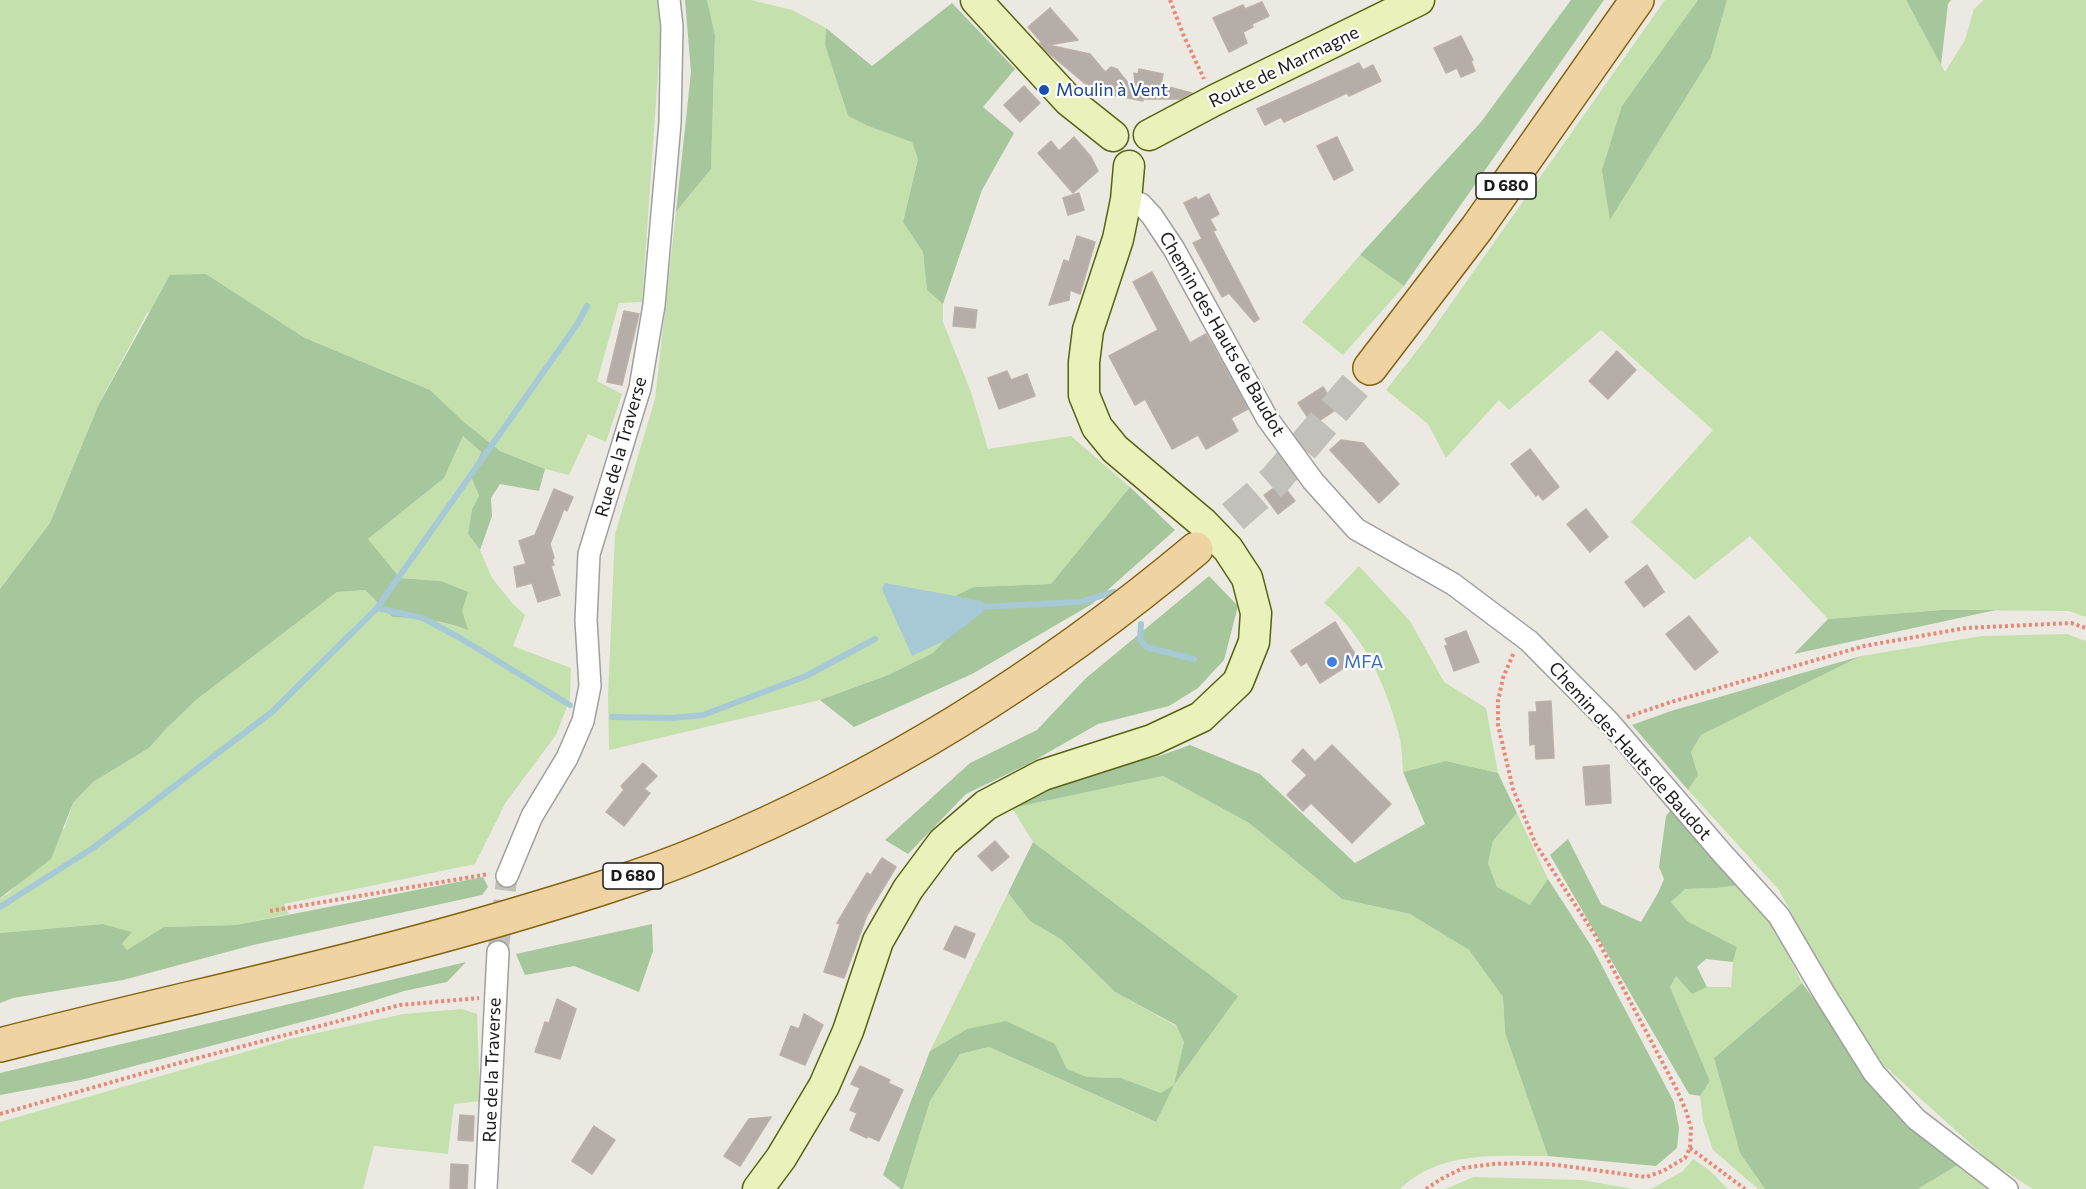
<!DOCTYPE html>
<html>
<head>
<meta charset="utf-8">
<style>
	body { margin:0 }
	canvas { display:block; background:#ece9e2 }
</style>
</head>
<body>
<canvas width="2086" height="1189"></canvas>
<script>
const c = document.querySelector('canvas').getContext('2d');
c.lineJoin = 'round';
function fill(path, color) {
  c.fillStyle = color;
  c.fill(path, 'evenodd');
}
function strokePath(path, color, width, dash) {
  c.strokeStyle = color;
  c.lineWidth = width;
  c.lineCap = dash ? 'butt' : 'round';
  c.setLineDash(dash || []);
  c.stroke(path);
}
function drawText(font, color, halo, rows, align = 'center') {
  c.font = font + ' Commissioner,sans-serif';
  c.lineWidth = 4.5;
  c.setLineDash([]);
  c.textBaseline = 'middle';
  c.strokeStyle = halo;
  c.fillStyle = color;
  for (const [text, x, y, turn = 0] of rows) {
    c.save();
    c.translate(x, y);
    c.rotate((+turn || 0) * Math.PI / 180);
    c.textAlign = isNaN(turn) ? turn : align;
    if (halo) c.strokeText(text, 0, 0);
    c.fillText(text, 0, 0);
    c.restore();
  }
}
fill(new Path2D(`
	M 0,0 L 659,0 L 661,30 L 642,302 L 619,303 L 597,381 L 622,394 L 606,442 L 588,434 L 569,475 L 545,469 L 500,451 L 464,422 L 430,390 L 305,338 L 206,274 L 147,313 L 98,406 L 50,523 L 0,589 Z
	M 707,0 L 751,0 L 792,10 L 826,28 L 825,45 L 848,116 L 868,126 L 912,141 L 918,159 L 903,222 L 923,252 L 927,290 L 943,304 L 943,322 L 971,392 L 988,449 L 1071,436 L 1130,487 L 1051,584 L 974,587 L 957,627 L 933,653 L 888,675 L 820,700 L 609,750 L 608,695 L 615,534 L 655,399 L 676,212 L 711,169 L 715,35 Z
	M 1665,0 L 1698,0 L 1675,33 L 1610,220 L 1711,57 L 1727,0 L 1906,0 L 1945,72 L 1965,40 L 1974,9 L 1984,0 L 2086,0 L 2086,617 L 2069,611 L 1942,610 L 1828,619 L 1750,536 L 1695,580 L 1631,522 L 1713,430 L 1601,330 L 1509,410 L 1499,400 L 1446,458 L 1428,424 L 1386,390 L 1426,339 Z
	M 1360,255 L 1404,286 L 1343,355 L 1302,322 Z
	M 463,436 L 481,452 L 471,475 L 479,496 L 472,509 L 468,534 L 480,550 L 492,578 L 513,604 L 525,615 L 513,646 L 571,668 L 570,699 L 556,735 L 506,802 L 475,864 L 284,904 L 289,914 L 236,925 L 165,927 L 127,950 L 122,945 L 131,932 L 103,924 L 0,933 L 0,898 L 9,893 L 65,827 L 73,803 L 93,782 L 149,748 L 167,728 L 196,700 L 337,592 L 365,590 L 392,617 L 424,618 L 467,629 L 441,581 L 400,578 L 368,539 L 444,478 Z
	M 1359,566 L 1410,621 L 1444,682 L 1486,708 L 1498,773 L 1446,761 L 1403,772 C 1402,759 1402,744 1398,731 C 1385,684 1363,633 1324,603 Z
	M 2067,634 L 2086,641 L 2086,1189 L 2033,1189 L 1993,1164 L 1882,1064 L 1824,973 L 1779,890 L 1688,790 L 1698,775 L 1691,752 L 1701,735 L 1861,656 L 1981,636 Z
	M 1163,776 L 1249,823 L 1342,899 L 1410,914 L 1469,950 L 1503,997 L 1505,1033 L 1548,1156 C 1496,1156 1440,1150 1400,1189 L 903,1189 L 930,1101 L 960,1054 L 989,1047 L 1155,1122 L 1173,1087 L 1161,1093 L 1121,1078 L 1087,1077 L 1067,1069 L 1055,1044 L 967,1029 L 930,1051 L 1008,893 L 1030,921 L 1062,940 L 1115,992 L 1176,1026 L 1184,1041 L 1175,1084 L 1237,996 L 1033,842 L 1012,808 Z
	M 1517,813 L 1548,879 L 1530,906 L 1497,887 L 1488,863 L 1493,841 Z
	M 1739,885 L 1775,928 L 1802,983 L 1714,1058 L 1740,1153 L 1765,1189 L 1758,1189 L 1713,1150 L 1703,1121 L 1700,1096 L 1710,1081 L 1670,987 L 1676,976 L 1692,993 L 1707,987 L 1731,987 L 1733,962 L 1737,947 L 1687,921 L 1671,902 L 1684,889 L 1717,888 Z
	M 462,1009 L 477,1014 L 480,1101 L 454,1104 L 448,1154 L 374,1146 L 363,1189 L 0,1189 L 0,1122 L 290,1039 L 403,1014 Z
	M 1693,1159 L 1709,1170 L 1728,1189 L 1651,1189 L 1683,1171 Z
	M 1959,1164 L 1987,1189 L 1918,1189 Z
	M 1474,1177 L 1582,1180 L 1633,1189 L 1445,1189 Z`), '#c4e1ad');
fill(new Path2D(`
	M 685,0 L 707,0 L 715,35 L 711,169 L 676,212 L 691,72 Z
	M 1571,0 L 1604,0 L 1404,286 L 1360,255 L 1481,122 Z
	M 1698,0 L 1727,0 L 1711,57 L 1610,220 L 1602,170 L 1622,106 Z
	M 1906,0 L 1951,0 L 1948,4 L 1941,65 Z
	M 952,3 L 1015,69 L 983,107 L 1014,133 L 982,190 L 943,304 L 927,290 L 923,252 L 903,222 L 918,159 L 912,142 L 868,126 L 848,116 L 825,45 L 826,28 L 872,66 Z
	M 206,274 L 305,338 L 430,390 L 464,422 L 500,451 L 545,469 L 539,491 L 500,484 L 491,498 L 492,516 L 480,550 L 468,534 L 472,509 L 479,496 L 471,476 L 481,452 L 463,436 L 444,478 L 368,539 L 400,578 L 441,581 L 468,592 L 462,611 L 468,630 C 442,620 419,618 392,617 L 365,590 L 337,592 L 196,700 L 167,728 L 149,748 L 93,782 L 73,803 L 51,859 L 0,898 L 0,589 L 50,523 L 98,406 L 170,275 Z
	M 1130,487 L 1175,530 L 1092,604 L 972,674 L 854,727 L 820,700 L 888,675 L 933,653 L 957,627 L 957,595 L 974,587 L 1051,584 Z
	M 1209,576 L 1238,606 L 1224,660 L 1198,688 L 1169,706 L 1098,724 L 1028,764 L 966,794 L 908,854 L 885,840 L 970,763 L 1037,730 L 1085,679 Z
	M 1942,610 L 1996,610 L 1794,654 L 1828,619 Z
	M 1861,656 L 1701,735 L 1691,752 L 1698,775 L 1688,790 L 1632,725 L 1671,711 Z
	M 1190,745 L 1260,774 L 1355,863 L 1425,824 L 1403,772 L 1446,761 L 1498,773 L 1517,813 L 1493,841 L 1488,863 L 1497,887 L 1530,905 L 1548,879 L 1592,947 L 1674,1102 L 1679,1128 L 1677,1148 L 1656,1166 L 1548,1156 L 1505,1033 L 1503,997 L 1469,950 L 1410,914 L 1342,899 L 1249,823 L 1163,776 L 1012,808 L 1045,788 L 1091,772 L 1159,756 Z
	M 1673,807 L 1739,885 L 1717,888 L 1685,889 L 1671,902 L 1687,921 L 1737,947 L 1733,962 L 1706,959 L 1697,967 L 1707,987 L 1692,994 L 1676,976 L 1670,987 L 1710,1081 L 1700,1096 L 1689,1094 L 1550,855 L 1568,839 L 1601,904 L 1641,922 L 1658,893 L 1664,879 L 1659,867 L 1666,816 Z
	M 1033,842 L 1238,996 L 1174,1085 L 1156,1122 L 989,1047 L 960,1054 L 930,1101 L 903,1189 L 901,1189 L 883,1175 L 930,1051 L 967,1029 L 1006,1021 L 1055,1044 L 1067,1069 L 1087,1077 L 1121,1078 L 1161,1093 L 1174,1085 L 1184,1042 L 1176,1025 L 1115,992 L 1062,940 L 1030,921 L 1008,893 Z
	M 483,877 L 488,887 L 482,895 L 253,945 L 123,980 L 13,998 L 0,1003 L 0,933 L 103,924 L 132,932 L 122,944 L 127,950 L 164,927 L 236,925 Z
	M 652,924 L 653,951 L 639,992 L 574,966 L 525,975 L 516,954 Z
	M 466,962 L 447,982 L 404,991 L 336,1013 L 81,1080 L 0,1095 L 0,1073 Z
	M 1802,983 L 1862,1065 L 1959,1164 L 1918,1189 L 1765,1189 L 1740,1153 L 1714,1058 Z`), '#a6c69c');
fill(new Path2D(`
	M 885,583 L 982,601 L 984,605 L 983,612 L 948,639 L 912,656 L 882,589 Z`), '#a7c8d5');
strokePath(new Path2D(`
	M 979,607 L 1080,602 L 1114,592
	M 377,608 L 423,618 L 460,638 L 570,705
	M 1141,624 L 1140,640 L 1146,647 L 1194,659
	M 612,717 L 673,718 L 703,715 L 806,676 L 875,639
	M 0,907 L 93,848 L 272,712 L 377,608 L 578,323 L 587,306`), '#a7c8d5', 6);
const building = new Path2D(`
	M 1262,2 L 1269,16 L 1252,24 L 1253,27 L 1243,32 L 1247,43 L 1229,52 L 1213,18 L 1243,5 L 1245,9 Z
	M 1050,8 L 1078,40 L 1048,45 L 1090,54 L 1105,72 L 1111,67 L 1117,69 L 1136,93 L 1134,73 L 1138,74 L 1139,69 L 1163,74 L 1161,85 L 1192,93 L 1180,99 L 1141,99 L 1143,101 L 1094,91 L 1045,50 L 1039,43 L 1043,44 L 1028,27 Z
	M 1461,36 L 1473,60 L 1471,61 L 1475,71 L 1461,77 L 1457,68 L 1446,73 L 1434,48 Z
	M 1359,63 L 1363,70 L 1373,65 L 1381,81 L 1349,96 L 1347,93 L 1284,122 L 1281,117 L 1265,125 L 1257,109 Z
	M 1024,86 L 1040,103 L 1020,122 L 1004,105 Z
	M 1074,137 L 1091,157 L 1098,171 L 1073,193 L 1038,153 L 1051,141 L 1059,151 Z
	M 1337,137 L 1353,170 L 1334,180 L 1317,146 Z
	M 1079,193 L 1084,210 L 1068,215 L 1063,198 Z
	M 1209,194 L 1219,214 L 1210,219 L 1216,230 L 1213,231 L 1259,319 L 1254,322 L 1229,293 L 1222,297 L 1193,243 L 1202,239 L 1184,203 L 1196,197 L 1198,200 Z
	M 1077,236 L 1095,242 L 1080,294 L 1070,290 L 1069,300 L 1049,305 L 1064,260 L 1069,262 Z
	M 1152,272 L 1190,343 L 1206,334 L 1248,409 L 1231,418 L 1238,431 L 1206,449 L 1198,435 L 1172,449 L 1145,399 L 1135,405 L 1109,356 L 1158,330 L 1133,282 Z
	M 955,307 L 977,310 L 975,328 L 953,326 Z
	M 624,311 L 639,314 L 622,385 L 607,382 Z
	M 1617,351 L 1636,370 L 1608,399 L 1589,381 Z
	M 1007,371 L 1011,380 L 1027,374 L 1035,396 L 999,409 L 988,378 Z
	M 1323,387 L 1337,409 L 1313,425 L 1298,403 Z
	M 1341,440 L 1363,443 L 1399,484 L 1379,503 L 1330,450 Z
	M 1530,449 L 1559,487 L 1543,500 L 1538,494 L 1536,496 L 1511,464 Z
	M 1281,483 L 1295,501 L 1278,514 L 1264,495 Z
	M 554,489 L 573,497 L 567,511 L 564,509 L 550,544 L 554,558 L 552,560 L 554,565 L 551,566 L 560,595 L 538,602 L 532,583 L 517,587 L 514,567 L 526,564 L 519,541 L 535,535 Z
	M 1586,509 L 1608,537 L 1590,552 L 1567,524 Z
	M 1647,565 L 1664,592 L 1644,607 L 1625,582 Z
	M 1689,616 L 1718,652 L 1695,670 L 1666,634 Z
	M 1335,622 L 1358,659 L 1320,683 L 1307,662 L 1301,666 L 1291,651 Z
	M 1466,631 L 1479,662 L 1454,671 L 1445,646 L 1448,645 L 1445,639 Z
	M 1551,701 L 1554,758 L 1536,759 L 1535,744 L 1530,745 L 1529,712 L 1537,712 L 1536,702 Z
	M 1332,745 L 1391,804 L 1352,843 L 1311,803 L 1303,811 L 1287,795 L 1307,775 L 1292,761 L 1303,749 L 1315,762 Z
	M 643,763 L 657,776 L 644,789 L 650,793 L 624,826 L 606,812 L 624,790 L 621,786 Z
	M 1609,765 L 1611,803 L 1586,805 L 1583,767 Z
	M 995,841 L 1009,857 L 992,871 L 978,856 Z
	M 882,858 L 896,867 L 867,915 L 844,978 L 824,972 L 840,924 L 837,923 L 867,873 L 871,875 Z
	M 955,926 L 975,934 L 965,958 L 944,949 Z
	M 557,999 L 576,1009 L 560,1059 L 535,1052 L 545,1022 L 549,1023 Z
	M 804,1014 L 823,1025 L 805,1065 L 780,1055 L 791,1026 L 799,1029 Z
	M 860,1066 L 890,1080 L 888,1083 L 903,1090 L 879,1141 L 868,1136 L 867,1138 L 850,1130 L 857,1113 L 850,1110 L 860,1088 L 851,1084 Z
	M 460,1115 L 474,1116 L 473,1141 L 458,1140 Z
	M 771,1117 L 740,1166 L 724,1156 L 749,1119 Z
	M 594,1126 L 615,1140 L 592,1174 L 572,1161 Z
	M 451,1164 L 468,1165 L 467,1189 L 450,1189 Z`);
fill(building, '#b5aea8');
strokePath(building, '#bbb1a7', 1.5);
strokePath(new Path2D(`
	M 498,952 L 507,876`), '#c2c0ba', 21, [21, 10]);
strokePath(new Path2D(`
	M 1196,549 L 1275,480 L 1370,368`), '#c2c0ba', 33, [33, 16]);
const street = new Path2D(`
	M 1126,200 L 1141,204 L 1152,216 L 1174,249 L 1267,418 L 1313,481 L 1356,529 L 1453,584 L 1529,641 L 1610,723 L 1722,853 L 1779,916 L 1824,993 L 1874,1073 L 1916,1119 L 2007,1189
	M 507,876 L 532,816 L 567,758 L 583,721 L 590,686 L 586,620 L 589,554 L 640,388 L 654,305 L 670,123 L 672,26 L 669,0
	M 486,1189 L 498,952`);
const secondary = new Path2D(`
	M 976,0 L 1069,101 L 1113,136
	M 1149,135 L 1215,100 L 1419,0
	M 758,1189 L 781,1158 L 824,1086 L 848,1031 L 878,941 L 908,889 L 943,842 L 986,805 L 1043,775 L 1152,740 L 1201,717 L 1238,682 L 1254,642 L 1256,613 L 1247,578 L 1228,549 L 1203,523 L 1115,449 L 1097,427 L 1084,395 L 1084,362 L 1088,330 L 1118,239 L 1126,200 L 1129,166`);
const primary = new Path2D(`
	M 1370,368 L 1477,228 L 1637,0
	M 0,1045 C 170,1001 342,966 511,916 C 575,897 642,877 704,851 C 883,777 1048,673 1196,549`);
strokePath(street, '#9f9f9f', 24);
strokePath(secondary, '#566411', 33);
strokePath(primary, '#826311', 36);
strokePath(new Path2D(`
	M 1170,0 L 1183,34 L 1204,79
	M 1627,717 L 1671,702 L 1864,646 L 1966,628 L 2071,623 L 2086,628
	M 270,911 L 489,874
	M 0,1114 L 179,1063 L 400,1005 L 479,998
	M 1690,1148 L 1745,1189
	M 1426,1189 L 1441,1179 L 1463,1168 L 1493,1164 L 1526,1163 L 1557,1165 L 1646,1177 L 1663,1171 L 1685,1158 L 1690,1148 L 1691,1128 L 1686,1111 L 1676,1088 L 1595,935 L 1536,845 L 1513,789 L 1498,725 L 1498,701 L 1503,678 L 1514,652`), '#e88977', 4, [3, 3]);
strokePath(street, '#fff', 21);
strokePath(secondary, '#ebf1bb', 30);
strokePath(primary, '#f0d3a3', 33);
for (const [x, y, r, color] of [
	[1044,90,6,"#1a4fb4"],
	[1332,662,6,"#3f7fe0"]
]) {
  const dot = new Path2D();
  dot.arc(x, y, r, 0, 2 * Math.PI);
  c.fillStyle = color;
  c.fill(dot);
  strokePath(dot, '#fff', 2);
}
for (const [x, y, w] of [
	[1506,186,60],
	[633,876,60]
]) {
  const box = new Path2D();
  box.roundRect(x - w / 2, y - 13, w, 26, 4.5);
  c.fillStyle = '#fff';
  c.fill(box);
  strokePath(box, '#1b1b1b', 1.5);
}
drawText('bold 16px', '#1b1b1b', null, [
	["D 680",1506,186],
	["D 680",633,876]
]);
drawText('18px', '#1b1b1b', '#fff', [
	["Route de Marmagne",1284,67,-26],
	["Chemin des Hauts de Baudot",1222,334,60],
	["Rue de la Traverse",621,447,-74],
	["Chemin des Hauts de Baudot",1630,751,48],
	["Rue de la Traverse",492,1070,-88]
]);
drawText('18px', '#164399', '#fff', [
	["Moulin à Vent",1056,90]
], 'left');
drawText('18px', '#366cbe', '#fff', [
	["MFA",1344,662]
], 'left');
</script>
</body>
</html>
